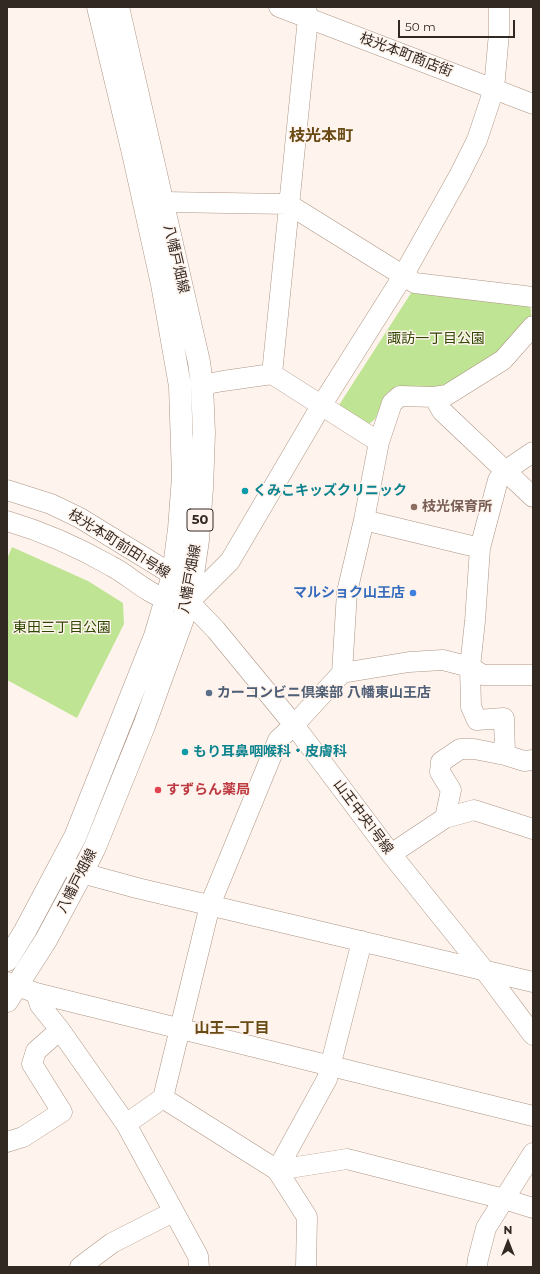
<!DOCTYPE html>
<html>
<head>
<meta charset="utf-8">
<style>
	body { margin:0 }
	#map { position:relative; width:540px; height:1274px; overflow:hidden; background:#fff4ed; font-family:Montserrat,sans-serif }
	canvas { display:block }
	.frame { position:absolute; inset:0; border:8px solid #332923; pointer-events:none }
	.north { position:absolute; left:488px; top:1222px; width:40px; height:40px; -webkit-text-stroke:3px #fff4ed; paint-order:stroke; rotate:0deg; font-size:11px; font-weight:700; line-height:16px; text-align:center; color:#332923 }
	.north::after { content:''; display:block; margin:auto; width:14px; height:18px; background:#332923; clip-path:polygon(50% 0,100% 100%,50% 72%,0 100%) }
	.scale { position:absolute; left:398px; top:20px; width:117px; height:18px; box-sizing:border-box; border:2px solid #332923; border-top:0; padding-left:5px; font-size:12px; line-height:14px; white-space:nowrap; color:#332923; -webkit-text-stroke:3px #fff4ed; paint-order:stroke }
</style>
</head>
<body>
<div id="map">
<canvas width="540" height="1274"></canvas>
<div class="frame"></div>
<div class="north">N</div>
<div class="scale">50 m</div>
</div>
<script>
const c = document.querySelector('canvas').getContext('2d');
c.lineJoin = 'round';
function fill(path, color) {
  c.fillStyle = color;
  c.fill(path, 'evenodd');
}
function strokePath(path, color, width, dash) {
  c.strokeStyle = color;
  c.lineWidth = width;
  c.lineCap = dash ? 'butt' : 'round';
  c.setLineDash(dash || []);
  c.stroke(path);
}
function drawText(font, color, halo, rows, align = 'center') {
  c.font = font + ' Montserrat,"Noto Sans JP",sans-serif';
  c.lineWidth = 3;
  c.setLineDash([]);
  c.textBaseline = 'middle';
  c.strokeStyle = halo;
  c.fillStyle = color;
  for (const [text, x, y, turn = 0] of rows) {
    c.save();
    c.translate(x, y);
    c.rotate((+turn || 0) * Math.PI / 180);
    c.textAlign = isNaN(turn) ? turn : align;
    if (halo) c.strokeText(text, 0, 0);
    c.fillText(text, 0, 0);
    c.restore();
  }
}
fill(new Path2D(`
	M 413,290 L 523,302 L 531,309 L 531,316 L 502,352 L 442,388 L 396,387 L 387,393 L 375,419 L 369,424 L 339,405 Z
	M 12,547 L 88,581 L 123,603 L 124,624 L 77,718 L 7,680 L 7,559 Z`), '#bfe493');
const minor = new Path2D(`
	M 279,7 L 533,104
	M 306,7 L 308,18 L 272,374 L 379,442
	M 164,202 L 288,204 L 415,283 L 533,297
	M 202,385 L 223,381 L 272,374
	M 434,397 L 442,411 L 533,497
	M 7,490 L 51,504 L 80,518 L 173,575 L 189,602 L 216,630 L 294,725 L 391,854 L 485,971 L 533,1035
	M 364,520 L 480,548
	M 7,521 C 44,532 78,547 111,566 C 129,575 146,593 166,599 C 171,600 177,600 181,601
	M 189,602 L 230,561 L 321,406 L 403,276 L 459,176 L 477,140 L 494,89 L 499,33 L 499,7
	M 342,673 L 347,592 L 364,520 L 379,442 L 392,403 L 400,396 L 434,397 L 447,395 L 503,360 L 533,326
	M 505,755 L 504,718 L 477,720 L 471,707 L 470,667 L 475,621 L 480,548 L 498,480 L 505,471 L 533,452
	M 445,818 L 451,790 L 440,772 L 441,762 L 460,749 L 474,749 L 505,755 L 524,761 L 533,760
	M 391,854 L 445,818 L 474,810 L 533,829
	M 67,866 L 82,873 L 137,888 L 533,982
	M 7,982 L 36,993 L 533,1116
	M 36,993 L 40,1005 L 60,1030 L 126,1124 L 198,1256 L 199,1267
	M 163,1098 L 277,1170 L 347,1159 L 504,1199 L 533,1208
	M 126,1124 L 163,1098 L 210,905 L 278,740 L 294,725 L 342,673 L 409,662 L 443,660 L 470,667 L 483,675 L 533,675
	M 7,1142 L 23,1137 L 62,1112 L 32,1064 L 36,1051 L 60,1030
	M 80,1267 L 112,1243 L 173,1212
	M 306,1267 L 307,1217 L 277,1170 L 327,1079 L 362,941
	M 477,1267 L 478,1259 L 486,1228 L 533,1153`);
const major = new Path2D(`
	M 7,960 L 25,931 L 75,837 L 155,636 L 173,575 L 179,529 L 183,477 L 180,386 L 162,284 L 133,153 L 98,7
	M 7,1001 L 46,940 L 82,873 L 95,847 L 144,726 L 189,602 L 198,540 L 202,488 L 204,433 L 202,385 L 199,362 L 118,7`);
strokePath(minor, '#ad9484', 21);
strokePath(major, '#ad9484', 23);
strokePath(minor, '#fff', 20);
strokePath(major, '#fff', 22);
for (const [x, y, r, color] of [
	[245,491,4,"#0f9aa8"],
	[414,507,4,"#8d6e63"],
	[413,593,4,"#3f7fe0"],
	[209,693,4,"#5c6f8a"],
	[185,752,4,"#0f9aa8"],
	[158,790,4,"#e0444e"]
]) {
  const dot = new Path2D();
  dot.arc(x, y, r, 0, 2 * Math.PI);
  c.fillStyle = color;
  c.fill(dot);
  strokePath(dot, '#fff4ed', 1.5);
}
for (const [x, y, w] of [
	[200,520,26]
]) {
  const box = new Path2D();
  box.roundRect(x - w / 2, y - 11, w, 22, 3);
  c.fillStyle = '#fff4ed';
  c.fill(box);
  strokePath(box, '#332923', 1);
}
drawText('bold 13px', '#332923', null, [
	["50",200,520]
]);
drawText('14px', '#332923', '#fff4ed', [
	["枝光本町商店街",406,55,21],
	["八幡戸畑線",176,259,77],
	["枝光本町前田1号線",119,544,32],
	["八幡戸畑線",190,579,-80],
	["山王中央1号線",363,817,53],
	["八幡戸畑線",77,881,-63]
]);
drawText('14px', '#2e4600', '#fff4ed', [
	["諏訪一丁目公園",436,339],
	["東田三丁目公園",62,628]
]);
drawText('bold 14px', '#0d838f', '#fff4ed', [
	["くみこキッズクリニック",253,491],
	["もり耳鼻咽喉科・皮膚科",193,752]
], 'left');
drawText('bold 14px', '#785e54', '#fff4ed', [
	["枝光保育所",422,507]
], 'left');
drawText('bold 14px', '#366cbe', '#fff4ed', [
	["マルショク山王店",405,593]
], 'right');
drawText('bold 14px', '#4e5e75', '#fff4ed', [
	["カーコンビニ倶楽部 八幡東山王店",217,693]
], 'left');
drawText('bold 14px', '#be3a42', '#fff4ed', [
	["すずらん薬局",166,790]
], 'left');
drawText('bold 15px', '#694a14', '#fff4ed', [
	["山王一丁目",232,1029]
]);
drawText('bold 16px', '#694a14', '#fff4ed', [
	["枝光本町",321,136]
]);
</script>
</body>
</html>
